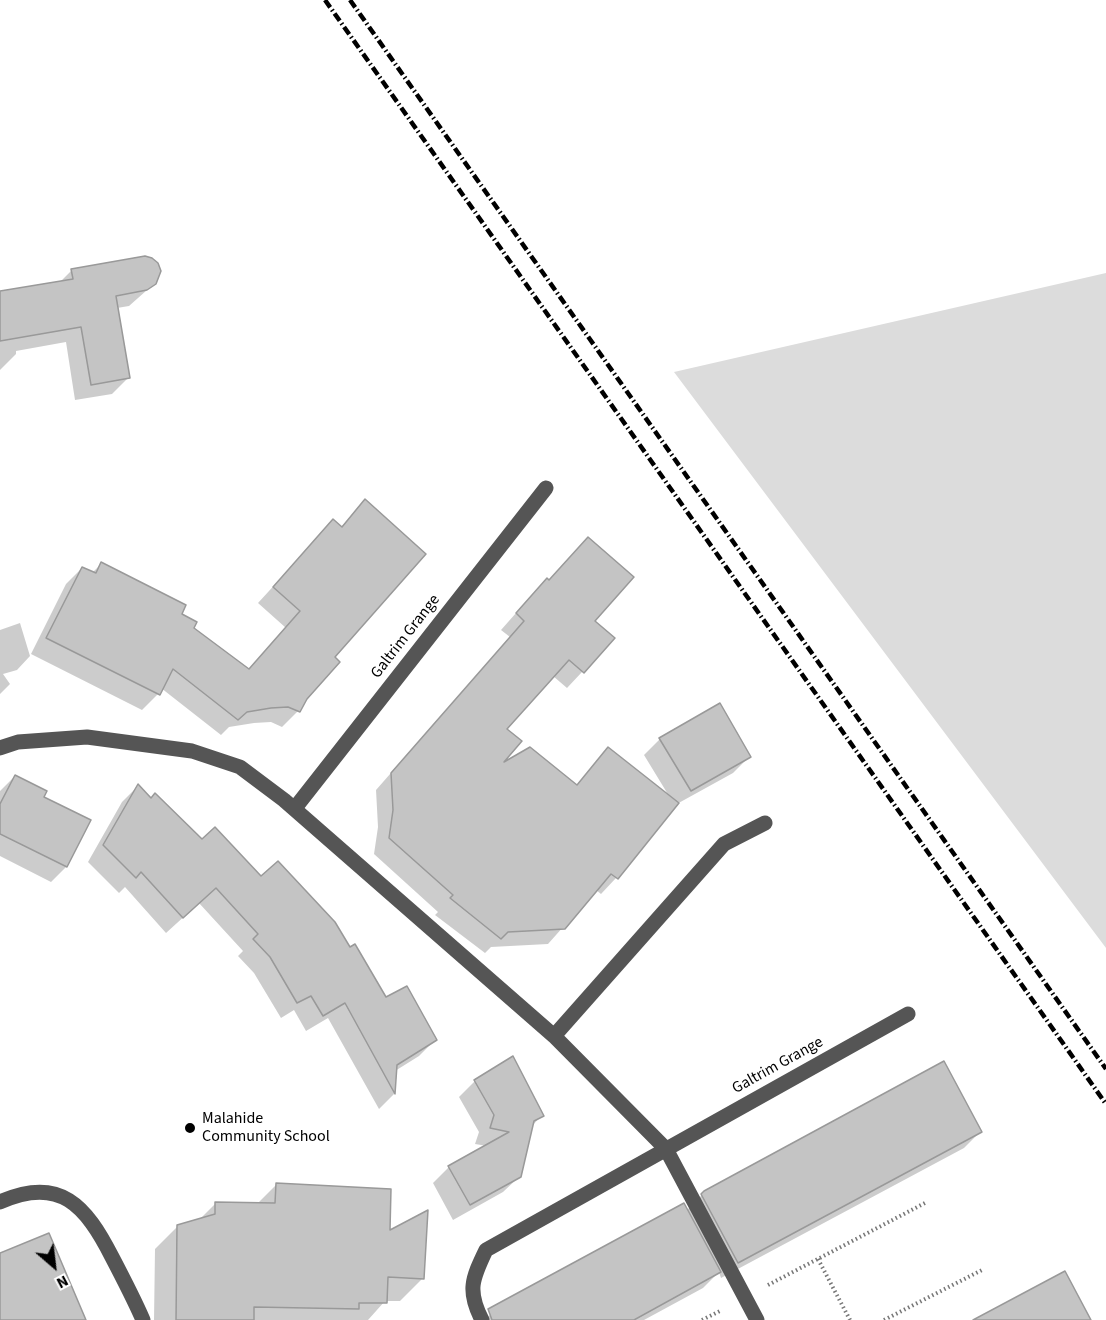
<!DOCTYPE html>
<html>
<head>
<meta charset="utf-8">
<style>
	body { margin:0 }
	#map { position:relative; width:1106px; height:1320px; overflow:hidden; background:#fff; font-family:"Source Sans 3",sans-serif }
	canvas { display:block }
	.north { position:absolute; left:24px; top:1236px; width:60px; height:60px; -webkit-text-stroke:4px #fff; paint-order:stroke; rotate:152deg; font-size:16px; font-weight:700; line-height:24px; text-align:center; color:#000 }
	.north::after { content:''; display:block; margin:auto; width:21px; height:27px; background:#000; clip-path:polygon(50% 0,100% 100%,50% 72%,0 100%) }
</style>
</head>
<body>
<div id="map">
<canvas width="1106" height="1320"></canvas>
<div class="north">N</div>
</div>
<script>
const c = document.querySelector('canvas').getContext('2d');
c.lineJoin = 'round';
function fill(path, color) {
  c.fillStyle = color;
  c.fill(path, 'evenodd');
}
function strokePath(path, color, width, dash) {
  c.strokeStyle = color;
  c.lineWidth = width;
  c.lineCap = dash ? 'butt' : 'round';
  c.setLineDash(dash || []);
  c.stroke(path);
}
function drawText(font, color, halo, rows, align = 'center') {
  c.font = font + ' "Source Sans 3",sans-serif';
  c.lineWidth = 4.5;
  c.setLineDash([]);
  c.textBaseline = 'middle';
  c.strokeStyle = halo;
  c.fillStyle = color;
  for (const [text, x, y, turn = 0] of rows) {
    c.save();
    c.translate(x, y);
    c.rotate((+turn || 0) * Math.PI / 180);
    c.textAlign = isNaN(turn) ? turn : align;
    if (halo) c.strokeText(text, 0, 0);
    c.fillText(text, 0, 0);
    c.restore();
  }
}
fill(new Path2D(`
	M 1106,273 L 1106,948 L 674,372 Z`), '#dcdcdc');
fill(new Path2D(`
	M 72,270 L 155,283 L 129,306 L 117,308 L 128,378 L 112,394 L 75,400 L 66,342 L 16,351 L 16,354 L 0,370 L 0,293 L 59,283 Z
	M 365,501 L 333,658 L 298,711 L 282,727 L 271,722 L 254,723 L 229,727 L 221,735 L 161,688 L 158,694 L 142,710 L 31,654 L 66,584 L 82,568 L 92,573 L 102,563 L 180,615 L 192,629 L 248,670 L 286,628 L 258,603 L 333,521 L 340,528 Z
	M 531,596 L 593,621 L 613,639 L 567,688 L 553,676 L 505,730 L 498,767 L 576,786 L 608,749 L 669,796 L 644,755 L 660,739 L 749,757 L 733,773 L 675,805 L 616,878 L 601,894 L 596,890 L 548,944 L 491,947 L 485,953 L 435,915 L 438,912 L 374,854 L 378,827 L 376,790 L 510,637 L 501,630 Z
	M 20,623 L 30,656 L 17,670 L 3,674 L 10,684 L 0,694 L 0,630 Z
	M 15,776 L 66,867 L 51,882 L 0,856 L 0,791 Z
	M 138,786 L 202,841 L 260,879 L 386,999 L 435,1040 L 419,1056 L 395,1071 L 394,1094 L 379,1109 L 328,1018 L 306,1031 L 294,1010 L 281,1018 L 254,973 L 238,956 L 243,951 L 199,903 L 166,933 L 125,887 L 119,893 L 88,862 L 122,802 Z
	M 475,1081 L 542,1115 L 532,1126 L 520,1176 L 503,1192 L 453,1220 L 433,1183 L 449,1167 L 487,1146 L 475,1144 L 479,1132 L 459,1097 Z
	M 980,1132 L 964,1148 L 721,1278 L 719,1272 L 703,1288 L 644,1320 L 488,1320 L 487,1318 L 503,1302 L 686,1211 L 705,1192 Z
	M 276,1185 L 388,1233 L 423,1278 L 400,1301 L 385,1301 L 368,1320 L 154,1320 L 155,1249 L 178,1226 L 199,1220 L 215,1204 L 257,1204 Z`), '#0003');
const building = new Path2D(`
	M 145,256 L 152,258 L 158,263 L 161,271 L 156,284 L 147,290 L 116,296 L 130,378 L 91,385 L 81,327 L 0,341 L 0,291 L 73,279 L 71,269 Z
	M 365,499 L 426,554 L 335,657 L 340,662 L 307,699 L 300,712 L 288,707 L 271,708 L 247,712 L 238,720 L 173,669 L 160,695 L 46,638 L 82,567 L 96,573 L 101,562 L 186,605 L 182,614 L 197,622 L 194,628 L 249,669 L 300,611 L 273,587 L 333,519 L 342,527 Z
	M 588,537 L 634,577 L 595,621 L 615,638 L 584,673 L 569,660 L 543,689 L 507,729 L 522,741 L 504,762 L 530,747 L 577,785 L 608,747 L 679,803 L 618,879 L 611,874 L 565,929 L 508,932 L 501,939 L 450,898 L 453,895 L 389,838 L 393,810 L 391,773 L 524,621 L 516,613 L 547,578 L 549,580 Z
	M 720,703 L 751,757 L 691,791 L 659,738 Z
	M 15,775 L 47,791 L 44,797 L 91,820 L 67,867 L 0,834 L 0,804 Z
	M 138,784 L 151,798 L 155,793 L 202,839 L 215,827 L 261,876 L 278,861 L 335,922 L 350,947 L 355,944 L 386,997 L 407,986 L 437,1040 L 397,1065 L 395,1094 L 345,1003 L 323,1016 L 311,996 L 297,1003 L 270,957 L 253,939 L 258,934 L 216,888 L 183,918 L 141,872 L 136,878 L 103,845 Z
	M 513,1056 L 544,1116 L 534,1121 L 521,1177 L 470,1205 L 448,1166 L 509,1132 L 490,1128 L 494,1115 L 474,1080 Z
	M 944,1061 L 982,1132 L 738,1263 L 701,1194 L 704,1191 Z
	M 276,1183 L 391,1189 L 390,1230 L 428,1210 L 424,1279 L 388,1277 L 387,1303 L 359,1303 L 359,1309 L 254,1307 L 254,1320 L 176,1320 L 177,1225 L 215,1214 L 215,1202 L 275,1203 Z
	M 684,1203 L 721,1272 L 634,1320 L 492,1320 L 488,1309 Z
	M 49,1233 L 86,1320 L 0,1320 L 0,1253 Z
	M 1065,1271 L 1091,1320 L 973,1320 Z`);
fill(building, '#c4c4c4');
strokePath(building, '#999', 1.5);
strokePath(new Path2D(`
	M 818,1259 L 850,1320
	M 768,1285 L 925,1203
	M 702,1320 L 722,1310
	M 884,1320 L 984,1269`), '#777', 4, [1.5, 3]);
strokePath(new Path2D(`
	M 0,748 L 18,742 L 87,737 L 192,751 L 240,767 L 284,800 L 554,1036 L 666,1149 L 757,1320
	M 295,808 L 546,488
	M 554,1036 L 724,844 L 765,823
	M 0,1202 C 60,1175 86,1206 112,1257 C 123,1278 134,1299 143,1320
	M 482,1320 C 467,1291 472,1279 486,1250 L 908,1014`), '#555', 15);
strokePath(new Path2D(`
	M 325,0 L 1106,1104
	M 350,0 L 1106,1069`), '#000', 4.5, [9, 3, 1.5, 3]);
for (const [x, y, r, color] of [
	[190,1128,6,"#000"]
]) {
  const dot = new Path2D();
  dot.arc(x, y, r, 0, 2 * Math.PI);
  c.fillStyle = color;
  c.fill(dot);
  strokePath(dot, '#fff', 2);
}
drawText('16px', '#000', '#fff', [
	["Galtrim Grange",406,637,-52],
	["Galtrim Grange",778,1066,-29]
]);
drawText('16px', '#000', '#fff', [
	["Malahide",202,1119],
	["Community School",202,1137]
], 'left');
</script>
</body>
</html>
